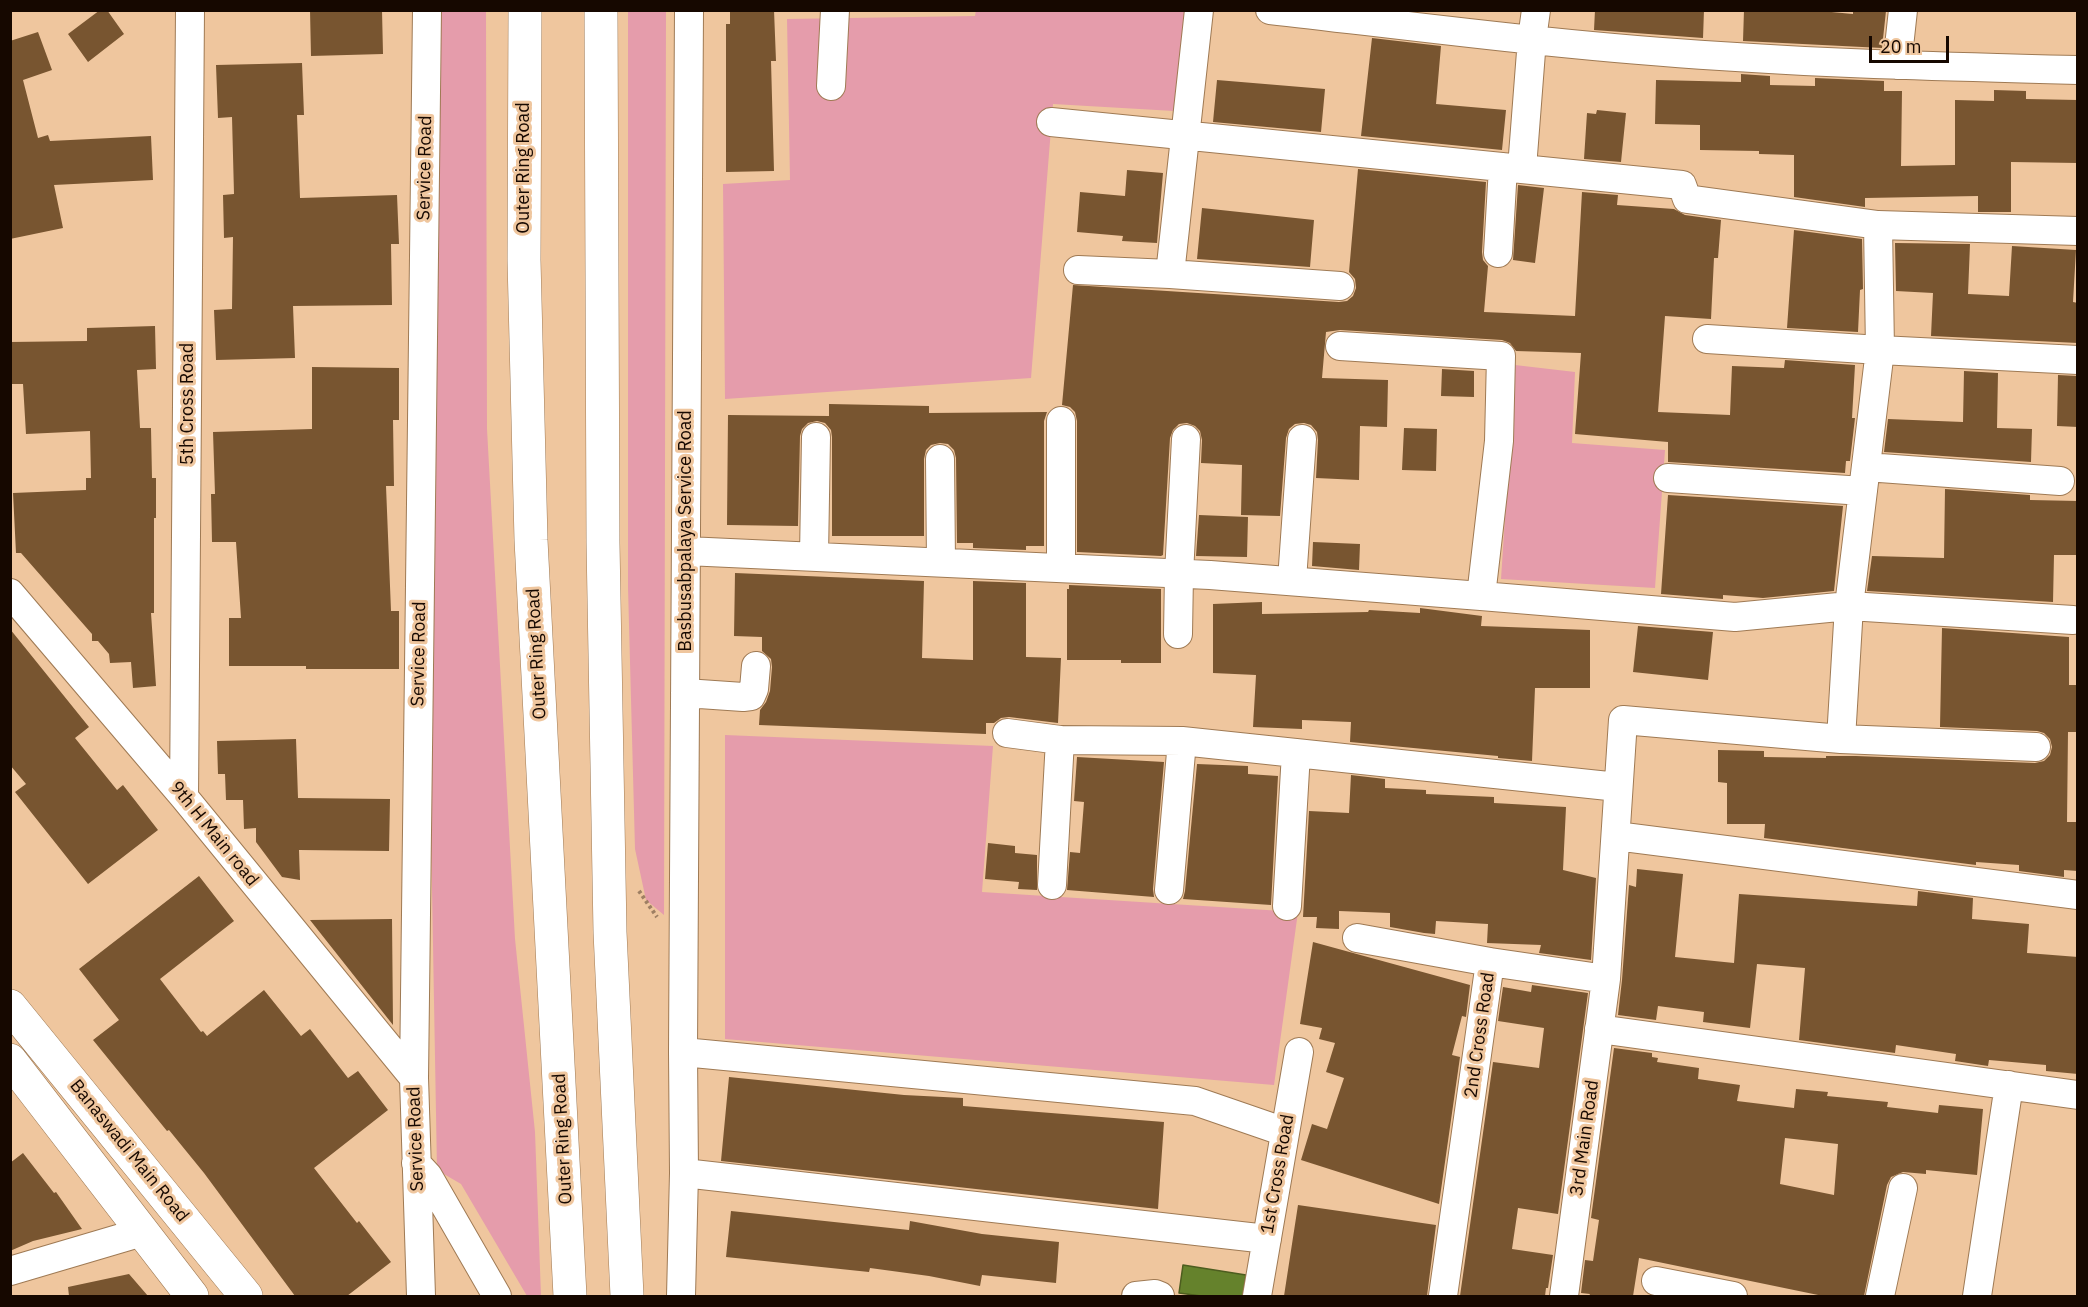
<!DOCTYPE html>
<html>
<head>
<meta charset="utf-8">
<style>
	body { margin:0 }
	#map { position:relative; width:2088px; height:1307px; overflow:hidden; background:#efc69e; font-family:"IBM Plex Sans",sans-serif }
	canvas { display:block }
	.frame { position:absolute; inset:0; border:12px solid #160800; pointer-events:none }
	.scale { position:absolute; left:1869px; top:36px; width:80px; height:27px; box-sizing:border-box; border:3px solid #160800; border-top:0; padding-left:8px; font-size:18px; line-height:21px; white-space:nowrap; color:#160800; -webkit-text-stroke:4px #efc69e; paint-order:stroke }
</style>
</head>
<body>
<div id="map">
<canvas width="2088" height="1307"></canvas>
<div class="frame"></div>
<div class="scale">20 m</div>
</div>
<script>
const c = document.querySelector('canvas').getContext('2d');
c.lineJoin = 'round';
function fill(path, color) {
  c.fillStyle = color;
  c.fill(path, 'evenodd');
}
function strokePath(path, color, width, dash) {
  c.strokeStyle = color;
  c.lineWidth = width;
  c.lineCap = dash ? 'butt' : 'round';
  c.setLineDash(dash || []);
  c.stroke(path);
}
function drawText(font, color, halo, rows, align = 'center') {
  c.font = font + ' "IBM Plex Sans",sans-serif';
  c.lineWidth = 6;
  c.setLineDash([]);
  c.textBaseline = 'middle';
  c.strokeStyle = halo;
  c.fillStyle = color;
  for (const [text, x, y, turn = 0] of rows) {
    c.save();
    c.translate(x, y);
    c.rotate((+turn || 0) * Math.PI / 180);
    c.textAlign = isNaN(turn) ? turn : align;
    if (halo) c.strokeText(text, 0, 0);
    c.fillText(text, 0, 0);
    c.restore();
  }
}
fill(new Path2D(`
	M 976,10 L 1187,11 L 1174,111 L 1053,104 L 1031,378 L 725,399 L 723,184 L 790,180 L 787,19 L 975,16 Z
	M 433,11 L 486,11 L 487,429 L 515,939 L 535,1132 L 541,1296 L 527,1296 L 461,1184 L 437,1170 L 430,776 Z
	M 628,11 L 666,11 L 664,915 L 646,900 L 635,849 L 628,587 Z
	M 1515,365 L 1575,372 L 1572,443 L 1665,450 L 1655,588 L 1501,579 Z
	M 725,735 L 993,746 L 982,892 L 1298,912 L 1274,1085 L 725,1039 Z`), '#e59cab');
const water = new Path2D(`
	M 1183,1265 L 1246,1275 L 1243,1296 L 1201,1296 L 1179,1293 Z`);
fill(water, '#65822c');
strokePath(water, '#4d5d1f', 1.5);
fill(new Path2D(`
	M 100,10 L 107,10 L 124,34 L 88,62 L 68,34 Z
	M 310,10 L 382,10 L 383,54 L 311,56 Z
	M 730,10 L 774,10 L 776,61 L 771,61 L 774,171 L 726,172 L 726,24 L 730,24 Z
	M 1595,10 L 1704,10 L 1703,38 L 1594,30 Z
	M 1744,10 L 1810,10 L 1853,14 L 1853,10 L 1886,11 L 1882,48 L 1743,41 Z
	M 38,32 L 52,70 L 23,80 L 38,138 L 48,135 L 50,141 L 151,136 L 153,180 L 54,185 L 63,228 L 10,239 L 10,41 Z
	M 1372,38 L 1441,46 L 1436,104 L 1506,110 L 1502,150 L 1361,136 Z
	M 302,63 L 304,115 L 297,115 L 300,198 L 397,195 L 399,244 L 391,244 L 392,305 L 293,306 L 295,358 L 216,360 L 214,310 L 232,309 L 233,237 L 224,238 L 223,195 L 234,194 L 232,117 L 218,118 L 216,65 Z
	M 1741,74 L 1770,76 L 1770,85 L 1815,86 L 1815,78 L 1884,81 L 1884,91 L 1902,91 L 1901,166 L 1955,165 L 1955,100 L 1994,101 L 1994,90 L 2026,91 L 2026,99 L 2078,100 L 2078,163 L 2011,162 L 2011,212 L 1978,212 L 1978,196 L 1865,198 L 1865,207 L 1794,197 L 1794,155 L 1759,154 L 1759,151 L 1700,150 L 1700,125 L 1655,124 L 1656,80 L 1741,82 Z
	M 1217,80 L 1325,89 L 1321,132 L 1213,122 Z
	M 1597,110 L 1626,113 L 1621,162 L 1584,159 L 1587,113 L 1596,114 Z
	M 1358,169 L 1486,182 L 1482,252 L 1483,260 L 1488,266 L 1484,312 L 1575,316 L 1582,192 L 1618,195 L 1617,205 L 1674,209 L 1685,215 L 1721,220 L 1718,258 L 1714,258 L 1711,319 L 1665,316 L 1658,412 L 1730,415 L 1732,366 L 1784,368 L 1785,360 L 1855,365 L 1852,418 L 1855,418 L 1850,461 L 1846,461 L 1845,473 L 1668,462 L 1668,442 L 1575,434 L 1581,353 L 1516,351 L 1510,343 L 1502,340 L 1340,330 L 1326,332 L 1322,378 L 1388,380 L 1387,427 L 1360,426 L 1359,480 L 1316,478 L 1318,440 L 1317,432 L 1311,425 L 1304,423 L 1295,424 L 1289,429 L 1286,438 L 1280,516 L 1241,515 L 1242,465 L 1201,463 L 1202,440 L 1200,431 L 1195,426 L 1187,423 L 1179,424 L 1173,430 L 1170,438 L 1163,555 L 1161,556 L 1077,552 L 1077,421 L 1075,412 L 1070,407 L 1062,405 L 1073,285 L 1339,302 L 1347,301 L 1353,296 L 1356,288 L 1355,279 L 1349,272 Z
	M 1127,170 L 1163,173 L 1157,243 L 1122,241 L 1123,236 L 1077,232 L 1080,192 L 1125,196 Z
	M 1518,185 L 1544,188 L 1535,263 L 1513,260 Z
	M 1202,208 L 1314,220 L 1310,267 L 1197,259 Z
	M 1794,230 L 1862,239 L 1863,289 L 1860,290 L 1858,332 L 1787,328 Z
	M 1895,243 L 1970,244 L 1968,294 L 2009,296 L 2012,246 L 2076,250 L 2073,302 L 2078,303 L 2078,343 L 1931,336 L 1933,293 L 1896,291 Z
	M 155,326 L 156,369 L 137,370 L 140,428 L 151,428 L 152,478 L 156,478 L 156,518 L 154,518 L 154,613 L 151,613 L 156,686 L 133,688 L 131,662 L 110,663 L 109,654 L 98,641 L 92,641 L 92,634 L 21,553 L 16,553 L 13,493 L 86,490 L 86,478 L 91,478 L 90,431 L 26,434 L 23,384 L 10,384 L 10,342 L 87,341 L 87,328 Z
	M 312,367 L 399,368 L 399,420 L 393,420 L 394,486 L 386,486 L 391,611 L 399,611 L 399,669 L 306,669 L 306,666 L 229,666 L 229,618 L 241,618 L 236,542 L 212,542 L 211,494 L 215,494 L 213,432 L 312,429 Z
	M 1442,369 L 1474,371 L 1474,397 L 1441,396 Z
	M 1964,371 L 1998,373 L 1997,428 L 2032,429 L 2031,462 L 1884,452 L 1888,419 L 1963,422 Z
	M 2058,375 L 2078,376 L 2078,427 L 2057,426 Z
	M 829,404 L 929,406 L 929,413 L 1047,412 L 1044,421 L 1044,546 L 1026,546 L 1026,550 L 973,548 L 973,543 L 957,543 L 956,458 L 954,450 L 948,444 L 940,443 L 931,445 L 926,450 L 924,459 L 924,536 L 832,536 L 832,437 L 831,430 L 825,423 L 817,421 L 808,423 L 802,429 L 800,436 L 798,526 L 727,525 L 728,415 L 829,416 Z
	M 1404,428 L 1437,429 L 1436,471 L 1402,470 Z
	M 1945,489 L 2030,495 L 2030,500 L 2078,501 L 2078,555 L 2054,555 L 2053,602 L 1867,591 L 1872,556 L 1944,558 Z
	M 1668,495 L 1843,506 L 1834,591 L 1763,598 L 1723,595 L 1723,599 L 1661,594 Z
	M 1199,515 L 1248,517 L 1247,557 L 1196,556 Z
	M 1313,542 L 1360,544 L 1359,570 L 1312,566 Z
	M 735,573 L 924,581 L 922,658 L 973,660 L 973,581 L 1026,583 L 1026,657 L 1061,658 L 1058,723 L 1009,717 L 1001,718 L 994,723 L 986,723 L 986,734 L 759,725 L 760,710 L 766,702 L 770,691 L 772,667 L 771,659 L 762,651 L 762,637 L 734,636 Z
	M 1069,585 L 1161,589 L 1161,663 L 1121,663 L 1121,660 L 1067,660 L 1067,589 L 1069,589 Z
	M 1262,602 L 1262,614 L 1368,612 L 1369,610 L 1420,613 L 1420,608 L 1482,616 L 1481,626 L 1590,630 L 1590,688 L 1535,688 L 1532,761 L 1498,758 L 1498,756 L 1350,742 L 1351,722 L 1302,720 L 1302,729 L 1253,727 L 1256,675 L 1213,673 L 1213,604 Z
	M 1638,626 L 1713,632 L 1708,680 L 1633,672 Z
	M 1942,628 L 2069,637 L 2069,685 L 2078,685 L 2078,732 L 2068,732 L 2067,822 L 2078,822 L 2078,871 L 2064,870 L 2064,877 L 2019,871 L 2019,865 L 1976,862 L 1976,865 L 1764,838 L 1765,824 L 1727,824 L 1727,783 L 1718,782 L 1718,750 L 1764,751 L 1764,757 L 1826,758 L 1826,756 L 1856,756 L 2035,763 L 2044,761 L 2050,755 L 2052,747 L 2050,739 L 2044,733 L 2037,731 L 1940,727 Z
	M 10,629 L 89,727 L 75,738 L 117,790 L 123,785 L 158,830 L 88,884 L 15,792 L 26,784 L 10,765 Z
	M 296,739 L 298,798 L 390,799 L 389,851 L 299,850 L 300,880 L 282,877 L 256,842 L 256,828 L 244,829 L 243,800 L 226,800 L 225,774 L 218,774 L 217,741 Z
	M 1077,757 L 1164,762 L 1153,889 L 1154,897 L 1067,890 L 1070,852 L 1080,853 L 1084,802 L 1074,801 Z
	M 1197,764 L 1248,766 L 1248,774 L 1278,776 L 1271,905 L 1183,899 L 1185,891 Z
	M 1351,775 L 1385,779 L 1385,788 L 1426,790 L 1426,794 L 1494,797 L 1494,803 L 1566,807 L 1563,870 L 1596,878 L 1591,960 L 1539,953 L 1541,945 L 1487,943 L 1488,924 L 1436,921 L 1435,934 L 1424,933 L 1390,927 L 1390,913 L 1339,911 L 1339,929 L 1316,928 L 1317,917 L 1303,917 L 1309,811 L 1349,813 Z
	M 988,843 L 1015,846 L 1015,853 L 1037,855 L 1037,890 L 1018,889 L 1019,882 L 985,879 Z
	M 1637,869 L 1683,874 L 1675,957 L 1734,963 L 1739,894 L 1917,906 L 1918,891 L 1973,898 L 1972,919 L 2029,924 L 2027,953 L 2078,957 L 2076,1015 L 2078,1015 L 2078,1074 L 2046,1071 L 2046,1065 L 1989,1060 L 1988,1066 L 1955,1061 L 1956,1054 L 1896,1045 L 1895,1053 L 1799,1040 L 1805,968 L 1757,964 L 1750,1028 L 1703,1022 L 1704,1012 L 1658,1006 L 1656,1020 L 1618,1015 L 1622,980 L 1629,885 L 1636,887 Z
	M 199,876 L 234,921 L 160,979 L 201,1032 L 203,1031 L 207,1036 L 264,990 L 301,1036 L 310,1029 L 348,1078 L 358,1071 L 388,1110 L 314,1168 L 357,1223 L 359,1221 L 391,1262 L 347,1296 L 295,1296 L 204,1173 L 169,1130 L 167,1131 L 93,1040 L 119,1020 L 79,969 Z
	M 392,919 L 393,1025 L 310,920 Z
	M 1313,942 L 1470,985 L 1466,1017 L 1462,1016 L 1452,1055 L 1460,1057 L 1439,1204 L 1301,1160 L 1312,1124 L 1327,1129 L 1344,1078 L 1326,1072 L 1335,1043 L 1319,1039 L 1322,1028 L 1300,1024 Z
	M 1532,985 L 1588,993 L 1558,1214 L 1518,1208 L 1512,1249 L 1553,1255 L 1548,1288 L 1546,1288 L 1545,1296 L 1460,1296 L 1493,1062 L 1539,1068 L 1544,1028 L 1498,1021 L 1503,987 L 1531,992 Z
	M 1614,1048 L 1652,1053 L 1652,1057 L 1658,1058 L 1657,1062 L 1699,1068 L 1698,1079 L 1740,1085 L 1737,1101 L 1794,1108 L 1796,1089 L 1828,1092 L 1827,1096 L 1888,1102 L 1887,1107 L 1938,1113 L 1939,1105 L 1983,1109 L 1977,1175 L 1926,1170 L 1926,1174 L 1903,1172 L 1891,1177 L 1887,1185 L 1864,1296 L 1823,1296 L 1639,1258 L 1633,1296 L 1589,1296 L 1590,1294 L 1581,1293 L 1585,1260 L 1593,1261 L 1599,1220 L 1591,1218 ZM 1785,1138 L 1838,1144 L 1834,1195 L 1780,1184 Z
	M 729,1077 L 904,1095 L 963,1098 L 963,1106 L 1164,1122 L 1158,1209 L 721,1161 Z
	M 23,1153 L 54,1193 L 56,1192 L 82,1229 L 33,1241 L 10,1251 L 10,1163 Z
	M 1298,1205 L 1436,1225 L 1427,1296 L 1284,1296 Z
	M 731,1211 L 909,1230 L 910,1221 L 982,1234 L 1059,1242 L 1056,1283 L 982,1275 L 980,1286 L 929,1276 L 870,1268 L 869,1272 L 726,1257 Z
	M 129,1274 L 148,1296 L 69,1296 L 68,1287 Z`), '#785530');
const minor = new Path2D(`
	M 1270,10 C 1420,27 1570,47 1720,56 C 1839,64 1958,67 2078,70
	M 1897,65 L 1903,10
	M 831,86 L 835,10
	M 1051,122 L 1682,185 L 1687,199 L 1878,225
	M 1522,168 L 1532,39 L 1536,10
	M 1498,253 L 1503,167
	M 1078,270 L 1170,274 L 1199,10
	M 1170,274 L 1340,286
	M 1707,339 L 1880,350 L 2078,360
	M 940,459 L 941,562
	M 1866,467 L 2060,481
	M 1668,478 L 1863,491
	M 686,551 L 1210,575 L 1481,596 L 1499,441 L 1501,356 L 1340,346
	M 814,556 L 816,437
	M 1061,567 L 1061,421
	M 1292,580 L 1302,439
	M 10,593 L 184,797 L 414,1078
	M 1481,596 L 1735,617 L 1849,606 L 2073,620
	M 1178,634 L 1179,574 L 1186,439
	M 685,693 L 743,697 L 751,696 L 754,689 L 756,666
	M 1007,733 L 1060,740
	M 1841,739 L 2036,747
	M 184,797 L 190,10
	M 1616,836 L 2078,895
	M 1052,885 L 1060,740 L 1182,741 L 1618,787
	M 1169,890 L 1182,741
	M 1287,906 L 1296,753
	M 1357,938 L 1490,962
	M 1599,1029 L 2078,1095
	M 683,1052 L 1195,1101 L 1285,1132
	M 416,1163 L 428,1176 L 497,1296
	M 684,1173 L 1267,1239
	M 10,1271 L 142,1232
	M 1656,1281 L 1733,1296
	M 421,1296 L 414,1078 L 427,10
	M 681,1296 L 684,1173 L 683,1052 L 689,10
	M 1136,1296 L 1155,1294 L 1160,1296
	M 1257,1296 L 1299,1052
	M 1443,1296 L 1490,962 L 1606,979 L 1623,720 L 1841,739 L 1849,606 L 1880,350 L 1878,225 L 2078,231
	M 1564,1296 L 1606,979
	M 1880,1296 L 1903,1188
	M 1977,1296 L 2009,1085`);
const major = new Path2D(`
	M 10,1006 L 246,1296
	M 10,1060 L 192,1296`);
const highway = new Path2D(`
	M 525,10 L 524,260 L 531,540 L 570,1296
	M 601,10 L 603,543 L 610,932 L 627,1296`);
strokePath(minor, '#9f7a54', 30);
strokePath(major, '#9f7a54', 34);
strokePath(highway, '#9f7a54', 34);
strokePath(new Path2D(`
	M 639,891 L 657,917`), '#9e7f63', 4, [3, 3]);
strokePath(minor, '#fff', 28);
strokePath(major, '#fff', 33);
strokePath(highway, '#fff', 33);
drawText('18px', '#160800', '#efc69e', [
	["Service Road",425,168,-89],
	["Outer Ring Road",524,168,-90],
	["5th Cross Road",188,404,-90],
	["Basbusabpalaya Service Road",686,531,-90],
	["Service Road",419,654,-89],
	["Outer Ring Road",537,654,-93],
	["9th H Main road",214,834,51],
	["2nd Cross Road",1480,1035,-82],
	["3rd Main Road",1585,1138,-82],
	["Service Road",416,1139,-92],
	["Outer Ring Road",563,1139,-93],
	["Banaswadi Main Road",129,1151,51],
	["1st Cross Road",1278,1174,-80]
]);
</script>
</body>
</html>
